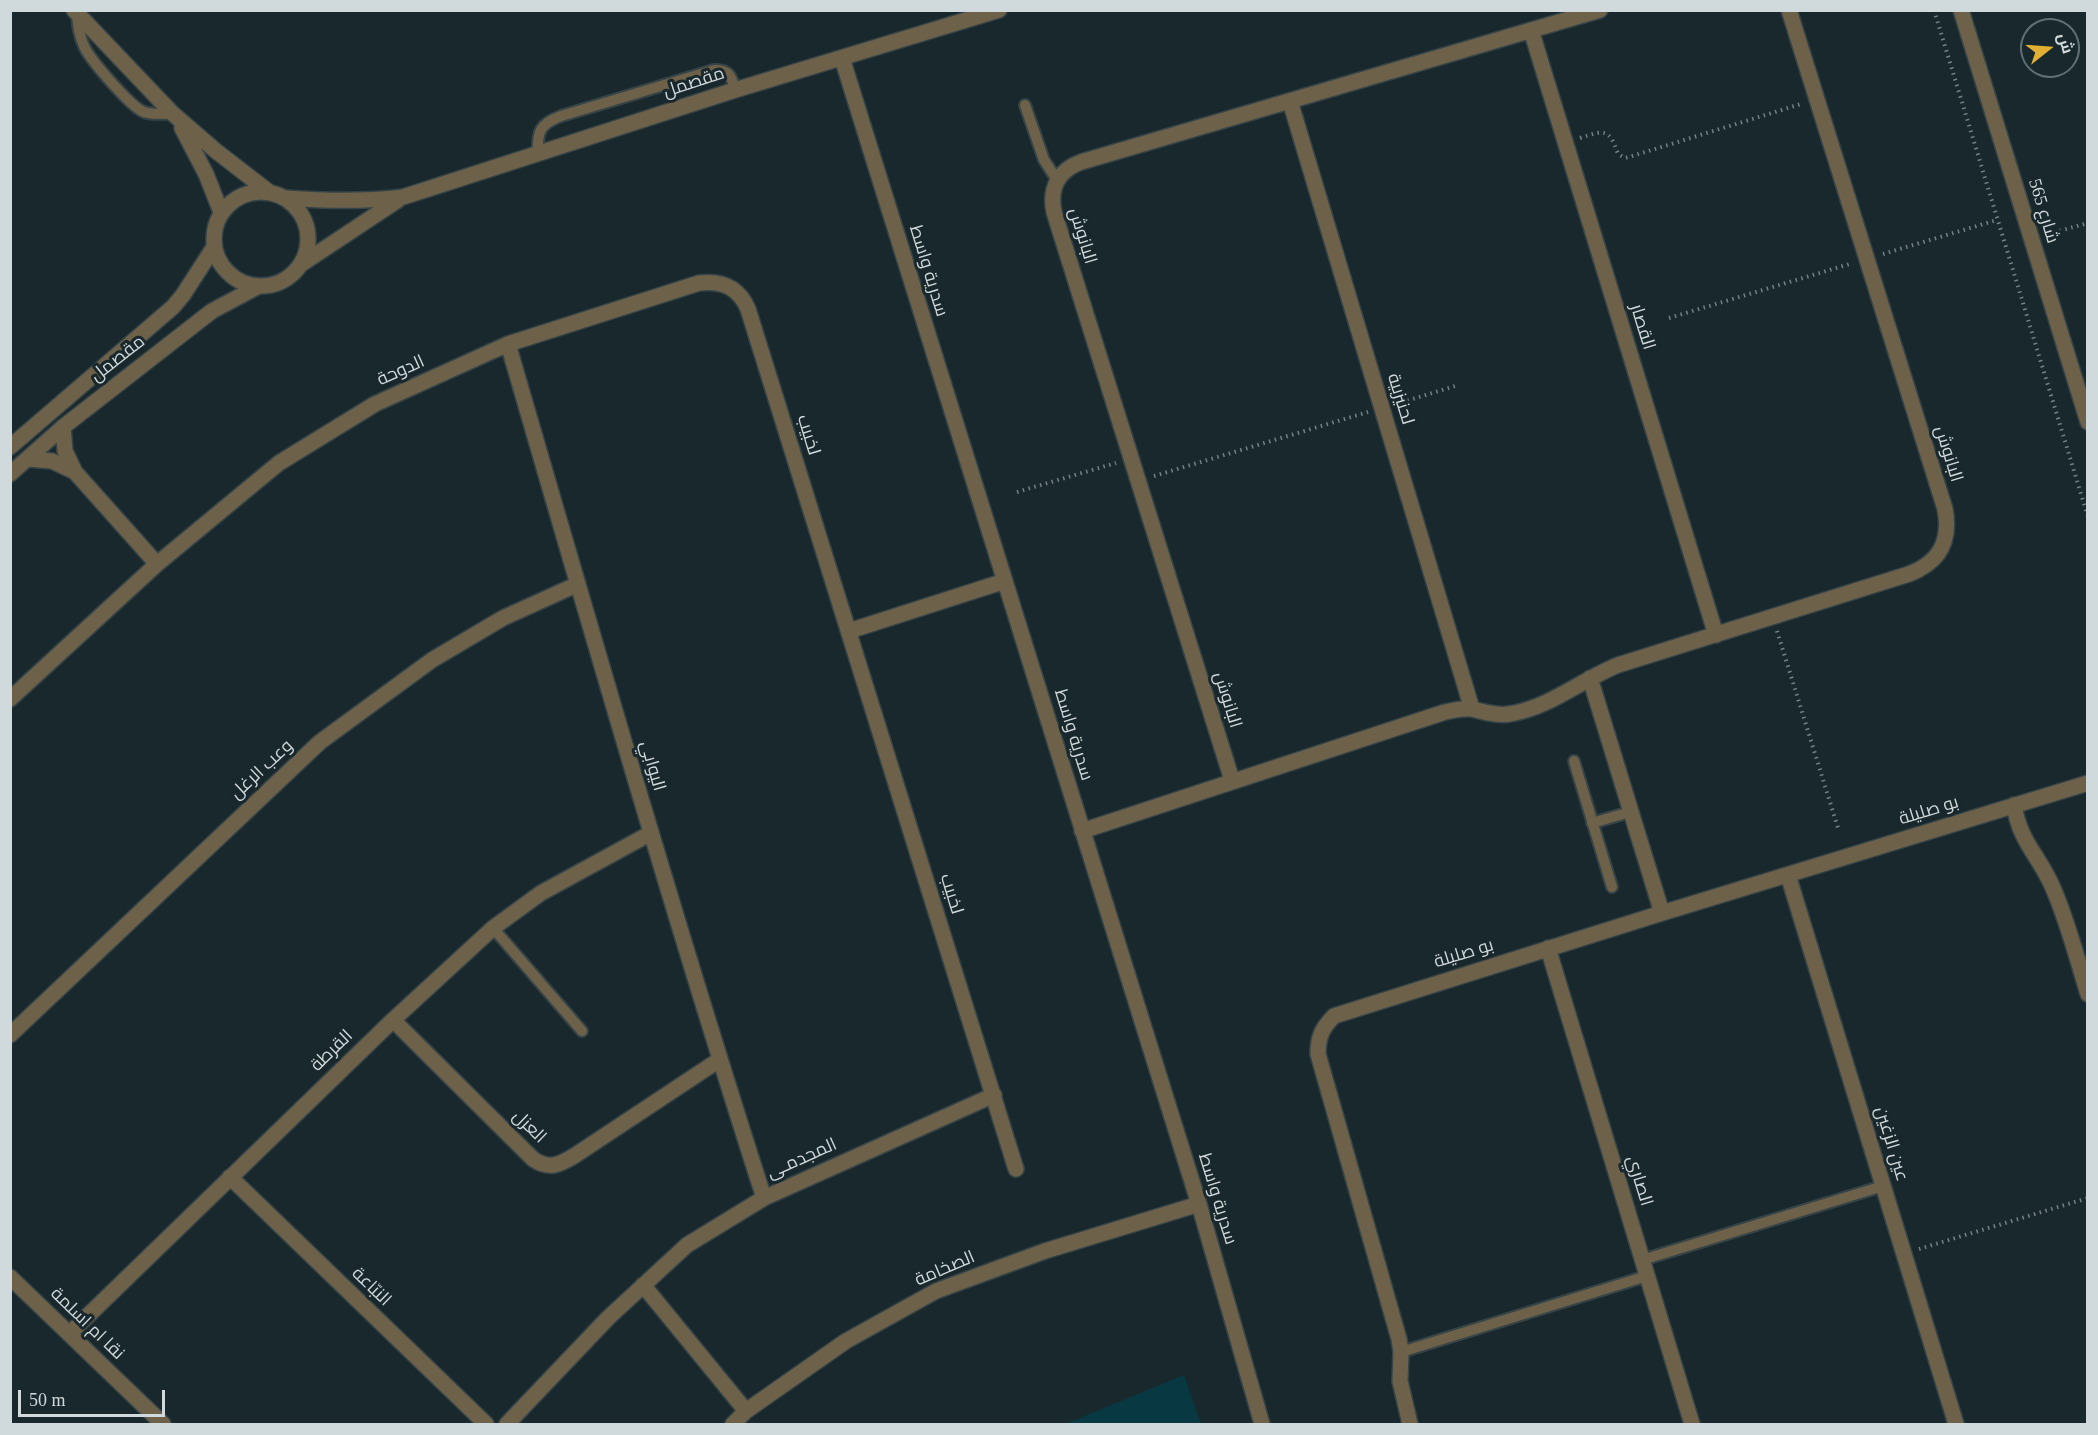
<!DOCTYPE html>
<html>
<head>
<meta charset="utf-8">
<style>
	body { margin:0 }
	#map { position:relative; width:2098px; height:1435px; overflow:hidden; background:#19282c; font-family:"Times New Roman",Cairo,serif }
	canvas { display:block }
	.frame { position:absolute; inset:0; border:12px solid #d0d9dc; pointer-events:none }
	.north { position:absolute; left:2020px; top:18px; width:60px; height:60px; box-sizing:border-box; background:#19282c; border:2px solid #626f72; border-radius:50%; rotate:73deg; font-size:16px; font-weight:700; line-height:24px; text-align:center; color:#d0d9dc }
	.north::after { content:''; display:block; margin:auto; width:21px; height:27px; background:#e1af34; clip-path:polygon(50% 0,100% 100%,50% 72%,0 100%) }
	.scale { position:absolute; left:18px; top:1390px; width:147px; height:27px; box-sizing:border-box; border:3px solid #d0d9dc; border-top:0; padding-left:8px; font-size:18px; line-height:21px; white-space:nowrap; color:#d0d9dc; -webkit-text-stroke:4px #19282c; paint-order:stroke }
</style>
</head>
<body>
<div id="map">
<canvas width="2098" height="1435"></canvas>
<div class="frame"></div>
<div class="north">ش</div>
<div class="scale">50 m</div>
</div>
<script>
const c = document.querySelector('canvas').getContext('2d');
c.lineJoin = 'round';
function fill(path, color) {
  c.fillStyle = color;
  c.fill(path, 'evenodd');
}
function strokePath(path, color, width, dash) {
  c.strokeStyle = color;
  c.lineWidth = width;
  c.lineCap = dash ? 'butt' : 'round';
  c.setLineDash(dash || []);
  c.stroke(path);
}
function drawText(font, color, halo, rows, align = 'center') {
  c.font = font + ' "Times New Roman",Cairo,serif';
  c.lineWidth = 6;
  c.setLineDash([]);
  c.textBaseline = 'middle';
  c.strokeStyle = halo;
  c.fillStyle = color;
  for (const [text, x, y, turn = 0] of rows) {
    c.save();
    c.translate(x, y);
    c.rotate((+turn || 0) * Math.PI / 180);
    c.textAlign = isNaN(turn) ? turn : align;
    if (halo) c.strokeText(text, 0, 0);
    c.fillText(text, 0, 0);
    c.restore();
  }
}
fill(new Path2D(`
	M 1184,1375 L 1201,1424 L 1065,1424 Z`), '#083842');
const service = new Path2D(`
	M 77,14 C 78,25 79,36 84,46 C 90,60 131,107 144,112 C 153,115 163,114 172,113
	M 1025,105 L 1044,160 L 1057,180
	M 538,153 C 537,131 540,124 561,116 L 714,70 C 729,69 732,77 735,90
	M 1574,761 L 1612,887
	M 1592,823 L 1630,812
	M 493,928 L 582,1031
	M 1642,1260 L 1883,1186
	M 1401,1352 L 1647,1276`);
const minor = new Path2D(`
	M 74,10 L 172,113 L 216,151 L 269,192
	M 1961,10 L 2088,422
	M 1531,30 L 1716,635
	M 842,58 L 1199,1204 L 1262,1424
	M 1290,101 L 1472,709
	M 182,128 L 206,174 L 221,212
	M 508,344 C 591,629 673,915 764,1198
	M 63,427 L 65,451 L 75,472 L 157,564
	M 28,459 L 52,461 L 75,472
	M 849,631 L 1005,581
	M 1590,678 L 1662,913
	M 10,699 L 157,564 L 279,463 L 375,404 L 508,344 L 699,283 C 723,280 739,288 748,309 L 1016,1169
	M 1232,780 L 1054,212 C 1049,188 1059,170 1081,162 L 1600,10
	M 2014,805 C 2020,843 2039,855 2053,888 C 2068,922 2077,959 2088,994
	M 1082,831 L 1445,712 C 1454,710 1463,708 1472,709 C 1485,712 1496,716 1509,714 C 1549,708 1581,680 1618,665 L 1909,574 C 1940,562 1951,541 1945,509 L 1789,10
	M 1788,875 L 1956,1424
	M 1548,948 L 1692,1424
	M 393,1020 L 533,1159 C 549,1170 559,1165 574,1156 L 719,1060
	M 10,1035 L 320,742 L 432,660 L 503,618 L 578,584
	M 230,1177 L 486,1424
	M 10,1277 L 163,1424
	M 643,1285 L 746,1411
	M 69,1334 L 393,1020 L 493,928 L 541,893 L 651,833
	M 507,1424 L 608,1318 L 687,1245 L 764,1198 L 994,1095
	M 733,1424 L 746,1411 L 846,1341 L 936,1291 L 1045,1251 L 1199,1204
	M 1410,1424 L 1400,1381 L 1401,1352 L 1399,1339 L 1318,1054 C 1318,1037 1322,1028 1334,1016 L 1662,913 L 2088,783`);
const tertiary = new Path2D(`
	M214 239a47 47 0 1 1 94 0a47 47 0 1 1-94 0Z
	M 286,198 C 326,201 363,202 403,197 L 735,90 L 999,10
	M 303,263 L 398,200
	M 10,447 L 173,307 L 183,295 L 214,247
	M 10,474 L 63,427 L 212,311 L 257,287`);
strokePath(service, '#364448', 14);
strokePath(minor, '#364448', 18);
strokePath(tertiary, '#364448', 18);
strokePath(new Path2D(`
	M 1934,10 L 2088,517
	M 1580,138 C 1605,130 1609,128 1618,154 L 1625,158 L 1629,157 L 1801,104
	M 2048,234 L 2088,223
	M 1883,254 L 1997,220
	M 1669,318 L 1853,263
	M 1396,404 L 1455,386
	M 1154,476 L 1368,412
	M 1017,492 L 1116,463
	M 1777,631 L 1838,828
	M 1919,1249 L 2088,1198`), '#758185', 4, [1.5, 4.5]);
strokePath(service, '#6d6249', 10);
strokePath(minor, '#6d6249', 15);
strokePath(tertiary, '#6d6249', 15);
drawText('18px', '#d0d9dc', '#19282c', [
	["مقصمل",694,83,-18],
	["شارع 565",2043,211,73],
	["البانوش",1082,236,73],
	["سدرية واسط",928,271,73],
	["القصار",1642,327,73],
	["مقصمل",118,359,-38],
	["الدوحة",401,371,-24],
	["لحنيزبية",1400,399,73],
	["لخبيب",808,435,73],
	["البانوش",1948,454,73],
	["البانوش",1227,700,73],
	["سدرية واسط",1073,735,73],
	["اليوابي",652,766,74],
	["وعب الرغل",262,770,-43],
	["بو صليلة",1929,811,-17],
	["لخبيب",951,894,73],
	["بو صليلة",1464,954,-17],
	["القرطة",332,1051,-44],
	["العزل",529,1127,44],
	["عين الزغين",1891,1144,73],
	["المجدمـى",802,1159,-24],
	["الصاري",1639,1181,73],
	["سدرية واسط",1217,1199,73],
	["الصخامة",945,1269,-23],
	["النبّاعة",371,1287,44],
	["نقا ام اسلمة",87,1324,44]
]);
</script>
</body>
</html>
